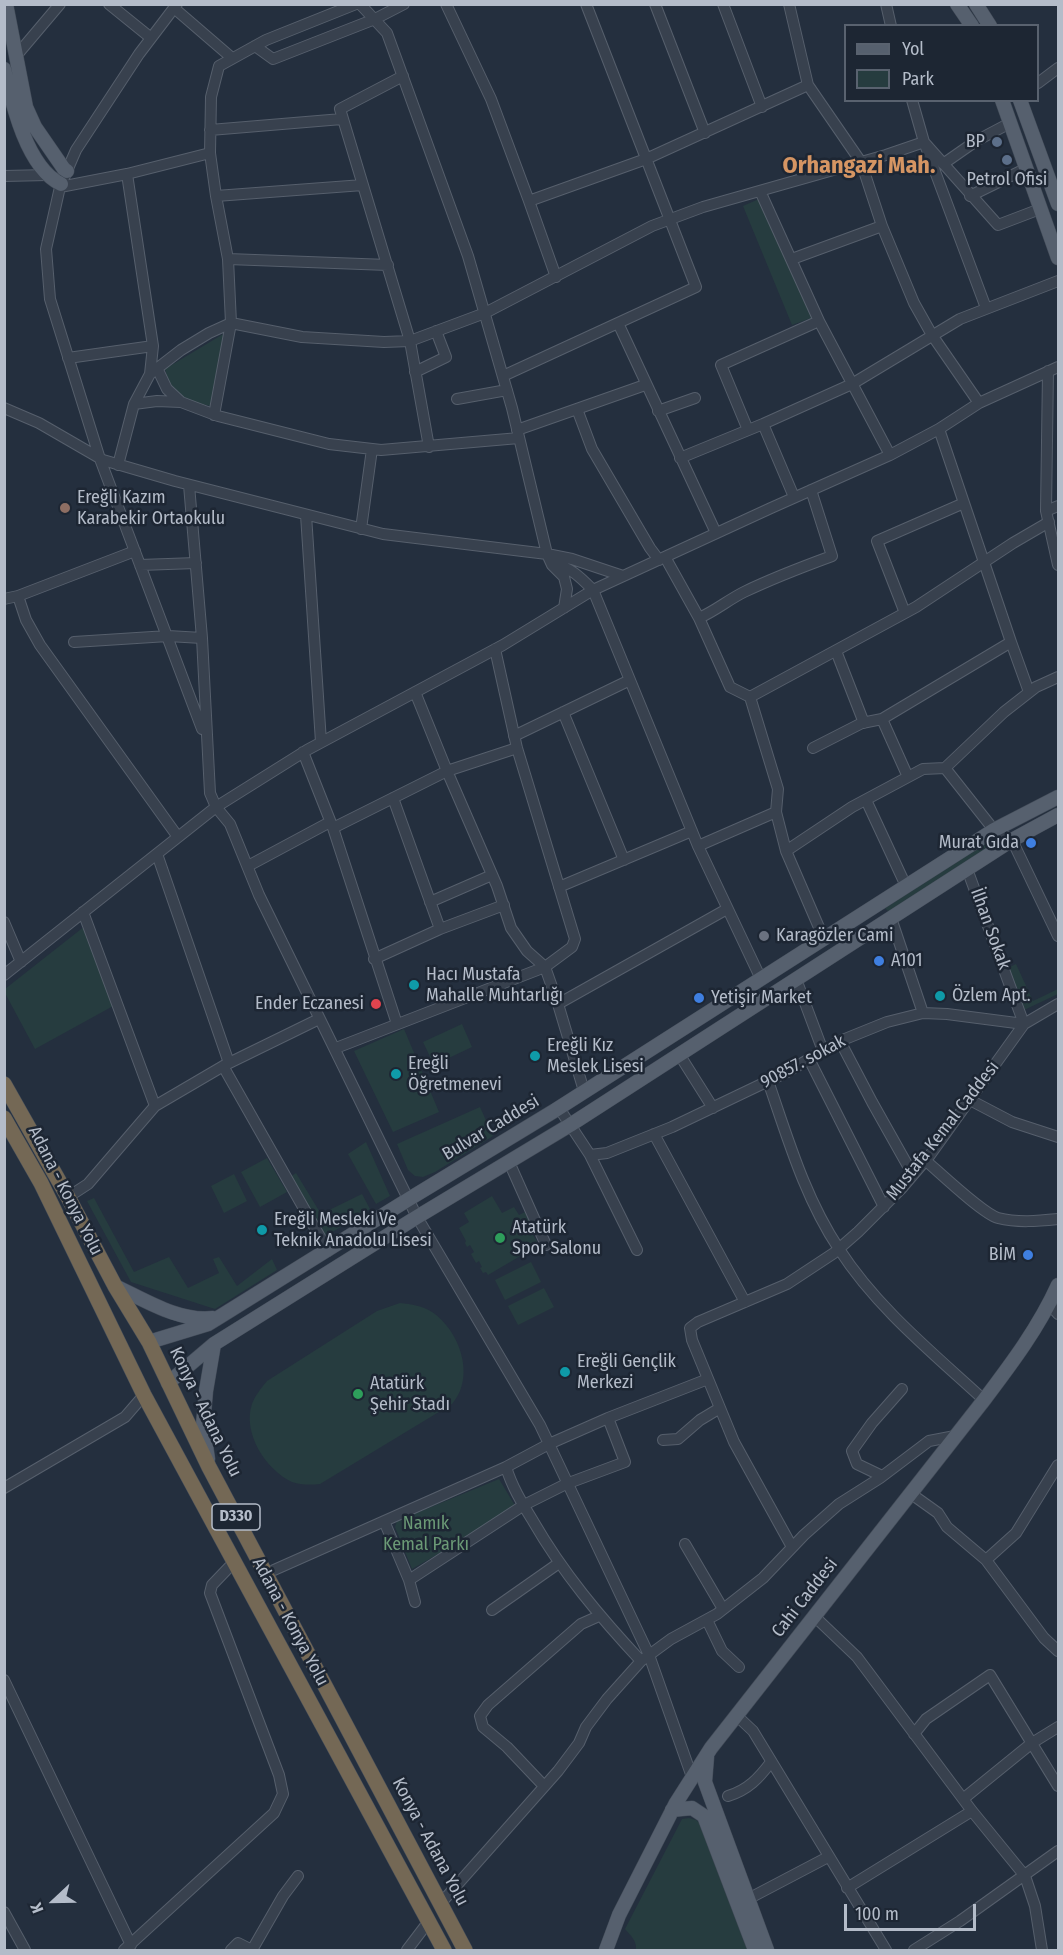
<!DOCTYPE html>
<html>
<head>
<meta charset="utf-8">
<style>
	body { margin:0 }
	#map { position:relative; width:1063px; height:1955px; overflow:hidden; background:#242f3e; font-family:"Fira Sans Condensed",sans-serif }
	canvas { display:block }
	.frame { position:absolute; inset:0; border:6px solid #b4bcc9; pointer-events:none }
	.legend { position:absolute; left:844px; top:24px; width:195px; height:78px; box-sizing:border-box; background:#1d2633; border:2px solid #59626f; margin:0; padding:8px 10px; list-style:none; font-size:18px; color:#b4bcc9 }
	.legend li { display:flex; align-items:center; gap:12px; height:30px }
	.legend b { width:30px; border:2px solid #59626f }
	.north { position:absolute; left:24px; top:1871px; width:60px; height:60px; -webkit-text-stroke:4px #1d2633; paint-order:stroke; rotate:248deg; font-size:16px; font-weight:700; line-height:24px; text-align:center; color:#b4bcc9 }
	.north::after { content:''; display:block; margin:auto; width:21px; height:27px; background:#b4bcc9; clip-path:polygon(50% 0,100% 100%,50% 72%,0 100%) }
	.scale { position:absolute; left:844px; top:1904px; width:132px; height:27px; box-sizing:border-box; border:3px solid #b4bcc9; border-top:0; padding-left:8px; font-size:18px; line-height:21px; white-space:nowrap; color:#b4bcc9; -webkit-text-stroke:4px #1d2633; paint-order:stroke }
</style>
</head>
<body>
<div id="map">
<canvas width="1063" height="1955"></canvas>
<div class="frame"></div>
<ul class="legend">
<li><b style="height:8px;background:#56606e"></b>Yol</li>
<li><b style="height:16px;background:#263c3f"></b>Park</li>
</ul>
<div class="north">K</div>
<div class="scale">100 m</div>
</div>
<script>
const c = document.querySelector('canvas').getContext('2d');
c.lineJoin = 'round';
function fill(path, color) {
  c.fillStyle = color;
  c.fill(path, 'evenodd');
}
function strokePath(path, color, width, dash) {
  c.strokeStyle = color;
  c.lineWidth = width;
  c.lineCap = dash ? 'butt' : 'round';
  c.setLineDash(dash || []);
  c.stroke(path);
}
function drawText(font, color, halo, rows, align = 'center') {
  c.font = font + ' "Fira Sans Condensed",sans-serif';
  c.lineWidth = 5;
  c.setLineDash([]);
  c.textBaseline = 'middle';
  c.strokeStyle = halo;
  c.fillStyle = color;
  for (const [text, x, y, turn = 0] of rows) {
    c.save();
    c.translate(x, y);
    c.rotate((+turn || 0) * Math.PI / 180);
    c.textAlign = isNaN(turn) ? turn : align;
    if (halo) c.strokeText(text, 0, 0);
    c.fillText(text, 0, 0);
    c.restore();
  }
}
fill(new Path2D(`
	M 759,199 L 814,317 L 792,325 L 743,206 Z
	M 225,333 L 211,406 C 185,401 172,396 165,369 Z
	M 995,837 L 997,841 L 889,912 L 885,908 Z
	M 85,926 L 115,1005 L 35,1049 L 5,993 L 5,989 Z
	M 1016,964 L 1033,1001 L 1058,989 L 1058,994 L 1024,1010 L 1008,968 Z
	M 462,1024 L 472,1047 L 434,1065 L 423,1042 Z
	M 404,1029 L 439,1112 L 393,1132 L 354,1051 Z
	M 480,1107 L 493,1136 L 435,1172 L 423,1177 L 415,1176 L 408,1170 L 397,1144 Z
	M 366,1142 L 390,1196 L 376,1204 L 348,1154 Z
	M 267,1158 L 287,1192 L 260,1207 L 241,1172 Z
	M 296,1173 L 321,1214 L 362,1194 L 370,1209 L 326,1236 L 290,1177 Z
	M 234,1174 L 247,1201 L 224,1213 L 211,1186 Z
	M 492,1196 L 502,1213 L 514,1207 L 519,1215 L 525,1212 L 537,1232 L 533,1235 L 539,1245 L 488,1275 L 486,1272 L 483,1273 L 480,1268 L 482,1267 L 479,1261 L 476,1263 L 471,1254 L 474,1252 L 470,1245 L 467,1247 L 465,1243 L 466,1241 L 459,1228 L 469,1222 L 464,1213 Z
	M 94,1198 L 134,1272 L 169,1257 L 188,1288 L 219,1273 L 213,1259 L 219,1257 L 237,1286 L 272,1259 L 277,1270 L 215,1309 L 131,1282 L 87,1201 Z
	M 531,1262 L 541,1282 L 505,1300 L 495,1280 Z
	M 544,1288 L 554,1307 L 518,1325 L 508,1306 Z
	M 400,1303 C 411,1304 423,1306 432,1312 C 460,1331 476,1377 452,1404 L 320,1484 C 310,1485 301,1485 292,1482 C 266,1470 242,1433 252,1404 C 255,1396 261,1388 267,1381 L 377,1311 Z
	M 499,1479 L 517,1509 L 412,1569 L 395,1527 L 397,1521 Z
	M 689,1818 L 696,1820 L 702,1825 L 749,1950 L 636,1950 C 637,1941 631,1936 625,1929 L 682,1819 Z`), '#263c3f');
const minor = new Path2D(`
	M 109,4 L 151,38
	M 177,4 L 139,54 L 76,150 L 60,187 L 46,249 L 50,299 L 100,459 L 202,729
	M 360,4 L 387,33 L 468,256 L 512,408 L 547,554 L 552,565 L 564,577 L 567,589 L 564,608
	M 446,4 L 491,99 L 529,201
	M 655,4 L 705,133
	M 723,4 L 762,107
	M 789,4 L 808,85 L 861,162 L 882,226
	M 886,4 L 891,26
	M 174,8 L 232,58
	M 255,46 L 273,59 L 375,19 L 404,4
	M 16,56 L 60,4
	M 403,76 L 340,109 L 410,341 L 429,447
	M 1038,83 L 1058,68
	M 912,100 L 924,142 L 998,225 L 1040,209
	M 210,130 L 342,119
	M 943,164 L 976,141 L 1010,123
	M 127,174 L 153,346 L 150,374
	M 4,176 L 48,175
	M 60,187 L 127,174 L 210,153
	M 760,191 L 819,321 L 890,455
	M 216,196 L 363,185
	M 970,196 L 1025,169
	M 228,259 L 388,265
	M 792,259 L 882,226 L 914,303 L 932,335 L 979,403
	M 556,277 L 529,201 L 646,159 L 808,85
	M 618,323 L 716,533
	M 68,358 L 153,346
	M 157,368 L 167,389 L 181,402 L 218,416 L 329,444 L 381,450 L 519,438
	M 1048,371 L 1046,511 L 1058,565
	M 415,372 L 446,357 L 436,331
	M 503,376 L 696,287 L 586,4
	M 457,399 L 507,390
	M 134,404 L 157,401 L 181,402
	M 4,408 L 39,423 L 103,460 L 175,481 L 383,534 L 547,554 L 572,559 L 623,576
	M 577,409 L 592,449 L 650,548 L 659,560
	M 658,411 L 695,398
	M 214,415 L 231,323 L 228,259 L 216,196 L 210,153 L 211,97 L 219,66 L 266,40 L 356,4
	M 763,424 L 794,497
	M 939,429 L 1011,642
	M 517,430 L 645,385
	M 748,430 L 721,365 L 819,321
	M 680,458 L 763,424 L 852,384 L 960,319 L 1058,281
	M 118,465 L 134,404 L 150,374 L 181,350 L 209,333 L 231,323 L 302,337 L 384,342 L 410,341 L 485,313 L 652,226 L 703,207 L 886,155 L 924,142 L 986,308
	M 189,485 L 202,638 L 210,793 L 216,807 L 230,824 L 259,895 L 417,1217 L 540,1425 L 649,1655 L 692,1777
	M 1046,511 L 1058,506
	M 306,515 L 321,742
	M 361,529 L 372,449
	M 665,557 L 699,618 L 730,687 L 750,697 L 778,789 L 776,812 L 786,851 L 824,939
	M 140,565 L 196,563
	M 555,565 C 570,566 583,580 593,590 L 698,846 L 761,979
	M 18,596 L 26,620 L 40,645 L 178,837
	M 4,599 L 18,596 L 135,551
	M 905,613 L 877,541 L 964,503
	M 699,618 C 715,611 728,600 744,592 C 773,578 802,567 832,556 L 811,490
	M 74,642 L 168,636 L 202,638
	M 495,649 L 517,748 L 575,939 L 572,947 L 545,967 L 558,1004 L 584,1091
	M 836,651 L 864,723
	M 750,697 L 916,607 L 1013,543 L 1049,522
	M 563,712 L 624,860
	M 882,719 L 908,777
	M 514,736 L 630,680
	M 813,748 L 862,723 L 882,719 L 1011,642 L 1029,692
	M 303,752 L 333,828 L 397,1024
	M 945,768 L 994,830 L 1012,840 L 1058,936
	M 393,798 L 440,929
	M 866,800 L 906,886
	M 333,828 L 447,771 L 517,748
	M 698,846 L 776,812
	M 786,851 L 852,807 L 923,769 L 945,768 L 1004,712 L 1036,687 L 1058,677
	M 157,854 L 229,1063
	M 248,866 L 330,822
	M 559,887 L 692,831
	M 430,902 L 492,875
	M 83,912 L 155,1106
	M 891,918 L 923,1013
	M 4,922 L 21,962
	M 374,959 L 440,929 L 504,905
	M 4,975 L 216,807 L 307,750 L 503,645 L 593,590 L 771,508 L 890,455 L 939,429 L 979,403 L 1058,367
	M 796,979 L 823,1051
	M 558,1004 L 727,909
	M 840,1041 L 872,1102 L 913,1175
	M 336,1048 L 545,967 L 527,951 L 511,928 L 497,886 L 447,771 L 415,692
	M 679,1054 L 713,1108
	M 809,1059 L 884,1207
	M 223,1066 L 328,1251
	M 768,1081 C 788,1139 805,1198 839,1249 C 877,1308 933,1353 984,1400
	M 970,1100 L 1012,1122 L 1058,1137
	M 559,1108 L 590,1155 L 637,1250
	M 654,1134 L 745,1302
	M 590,1155 L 607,1153 L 672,1127 L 787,1072 L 840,1041 L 887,1022 L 923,1013 L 947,1014 L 1024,1024 L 967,869
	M 925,1160 C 939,1172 983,1214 998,1218 C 1018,1223 1038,1221 1058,1219
	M 509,1162 L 546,1245
	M 68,1197 L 88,1184 L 155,1106 L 225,1065 L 319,1019
	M 1049,1304 L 1058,1314
	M 608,1418 L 708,1379
	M 663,1440 L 678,1439 L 700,1420 L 720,1408
	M 882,1476 L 857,1464 L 852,1451 L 872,1423 L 902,1389
	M 4,1488 L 125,1417 L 144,1395
	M 910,1493 L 938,1513 L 947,1527 L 986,1560 L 1044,1638 L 1058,1651
	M 384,1521 L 409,1580 L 415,1602
	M 685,1544 L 723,1609
	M 792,1547 L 734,1442 L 692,1340 L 690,1328 L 698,1322 L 787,1284 L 834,1253 L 858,1232 L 901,1189 L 930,1155 L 1024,1024 L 1058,1004
	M 986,1560 L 1016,1533 L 1058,1465
	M 274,1570 L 506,1467
	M 409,1580 L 524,1505 L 566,1484 L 625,1462 L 608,1418 L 549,1444 L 506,1467 C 512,1487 522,1503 533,1521 C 563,1573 600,1617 641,1661
	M 492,1610 L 559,1563
	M 814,1616 L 857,1657 L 972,1811 L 1025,1876 L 1035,1906 L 1042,1950
	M 707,1620 L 722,1651 L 739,1667
	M 4,1680 L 131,1945
	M 736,1715 L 753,1731 L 886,1950
	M 914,1734 L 926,1719 L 990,1675 L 1058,1786
	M 544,1786 L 507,1747 L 483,1727 L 480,1716 L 488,1705 L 581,1624 L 599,1616
	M 728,1796 C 748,1790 759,1778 771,1762
	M 963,1799 L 1032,1743 L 1058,1727
	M 847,1888 L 972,1811
	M 748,1899 L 828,1857
	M 441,1903 L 558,1771 L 579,1743 L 586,1727 L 607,1699 L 641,1661 L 671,1639 L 717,1614 L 763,1578 L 804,1535 L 839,1504 L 880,1478 L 929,1441 L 955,1436
	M 4,1912 L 25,1950
	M 124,1950 L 274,1813 L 283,1794 L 279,1775 L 210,1593 L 212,1585 L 235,1561
	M 231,1950 L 238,1943 L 252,1950
	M 252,1950 L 283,1896 L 298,1876
	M 407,1950 L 429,1921
	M 914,1950 L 960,1921 L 1058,1851`);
const major = new Path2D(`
	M 6,4 L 26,107 L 35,127 L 64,169 L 67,171
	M 957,4 L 972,26
	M 976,4 L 990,26
	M 4,69 C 12,103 27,168 61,184
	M 1002,100 L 1058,258
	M 1020,100 L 1058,204
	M 115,1286 C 145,1300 179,1322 213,1318
	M 149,1342 L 208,1324 L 221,1316 L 409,1199 L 554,1111 L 994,830 L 1058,797
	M 168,1383 L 214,1344 L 417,1217 L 570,1125 L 1012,840 L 1058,815
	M 208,1459 L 203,1425 L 206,1391 L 214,1344
	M 707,1757 L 705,1782 L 767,1950
	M 672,1810 L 692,1808 L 704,1816 L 755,1950
	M 606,1950 L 619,1915 L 676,1803 L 711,1748 L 984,1400 C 1012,1363 1039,1327 1058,1285`);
const highway = new Path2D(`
	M 4,1084 L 68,1197 L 115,1286 L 149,1342 L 209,1467 L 465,1950
	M 4,1118 L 41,1183 L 144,1395 L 444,1950`);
strokePath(minor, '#565f6c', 12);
strokePath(major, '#414a57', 15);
strokePath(highway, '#434c59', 16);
strokePath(minor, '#38414e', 10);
strokePath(major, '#56606e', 14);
strokePath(highway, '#746855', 15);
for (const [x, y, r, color] of [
	[997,142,6,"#5c6f8a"],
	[1007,160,6,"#5c6f8a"],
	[65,508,6,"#8d6e63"],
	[1031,843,6,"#3f7fe0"],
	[764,936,6,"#6b7280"],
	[879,961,6,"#3f7fe0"],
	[414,985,6,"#0f9aa8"],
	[940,996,6,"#0f9aa8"],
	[699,998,6,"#3f7fe0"],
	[376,1004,6,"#e0444e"],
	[535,1056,6,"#0f9aa8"],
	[396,1074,6,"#0f9aa8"],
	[262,1230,6,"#0f9aa8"],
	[500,1238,6,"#2e9e5b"],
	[1028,1255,6,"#3f7fe0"],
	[565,1372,6,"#0f9aa8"],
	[358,1394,6,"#2e9e5b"]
]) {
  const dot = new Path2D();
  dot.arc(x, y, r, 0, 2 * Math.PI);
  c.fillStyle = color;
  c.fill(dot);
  strokePath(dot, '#1d2633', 2);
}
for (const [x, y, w] of [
	[236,1517,48]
]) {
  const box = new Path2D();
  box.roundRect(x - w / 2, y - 13, w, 26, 4.5);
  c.fillStyle = '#1d2633';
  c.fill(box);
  strokePath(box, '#b4bcc9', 1.5);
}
drawText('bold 16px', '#b4bcc9', null, [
	["D330",236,1517]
]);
drawText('18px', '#b4bcc9', '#1d2633', [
	["BP",985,142,"right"],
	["Petrol Ofisi",1007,180,"center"],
	["Ereğli Kazım",77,498],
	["Karabekir Ortaokulu",77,519],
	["Murat Gıda",1019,843,"right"],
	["Karagözler Cami",776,936],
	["A101",891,961],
	["Hacı Mustafa",426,975],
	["Mahalle Muhtarlığı",426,996],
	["Özlem Apt.",952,996],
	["Yetişir Market",711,998],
	["Ender Eczanesi",364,1004,"right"],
	["Ereğli Kız",547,1046],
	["Meslek Lisesi",547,1067],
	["Ereğli",408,1064],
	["Öğretmenevi",408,1085],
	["Ereğli Mesleki Ve",274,1220],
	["Teknik Anadolu Lisesi",274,1241],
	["Atatürk",512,1228],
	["Spor Salonu",512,1249],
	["BİM",1016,1255,"right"],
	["Ereğli Gençlik",577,1362],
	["Merkezi",577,1383],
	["Atatürk",370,1384],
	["Şehir Stadı",370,1405]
], 'left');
drawText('18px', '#b4bcc9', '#1d2633', [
	["İlhan Sokak",990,929,70],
	["90857. sokak",803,1062,-28],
	["Bulvar Caddesi",491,1128,-31],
	["Mustafa Kemal Caddesi",943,1131,-52],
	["Adana - Konya Yolu",65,1191,63],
	["Konya - Adana Yolu",205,1412,64],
	["Cahi Caddesi",805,1598,-52],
	["Adana - Konya Yolu",290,1622,62],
	["Konya - Adana Yolu",430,1842,62]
]);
drawText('18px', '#6b9a76', '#1d2633', [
	["Namık",426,1524],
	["Kemal Parkı",426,1545]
]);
drawText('bold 24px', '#d59563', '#1d2633', [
	["Orhangazi Mah.",859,166]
]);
</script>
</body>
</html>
